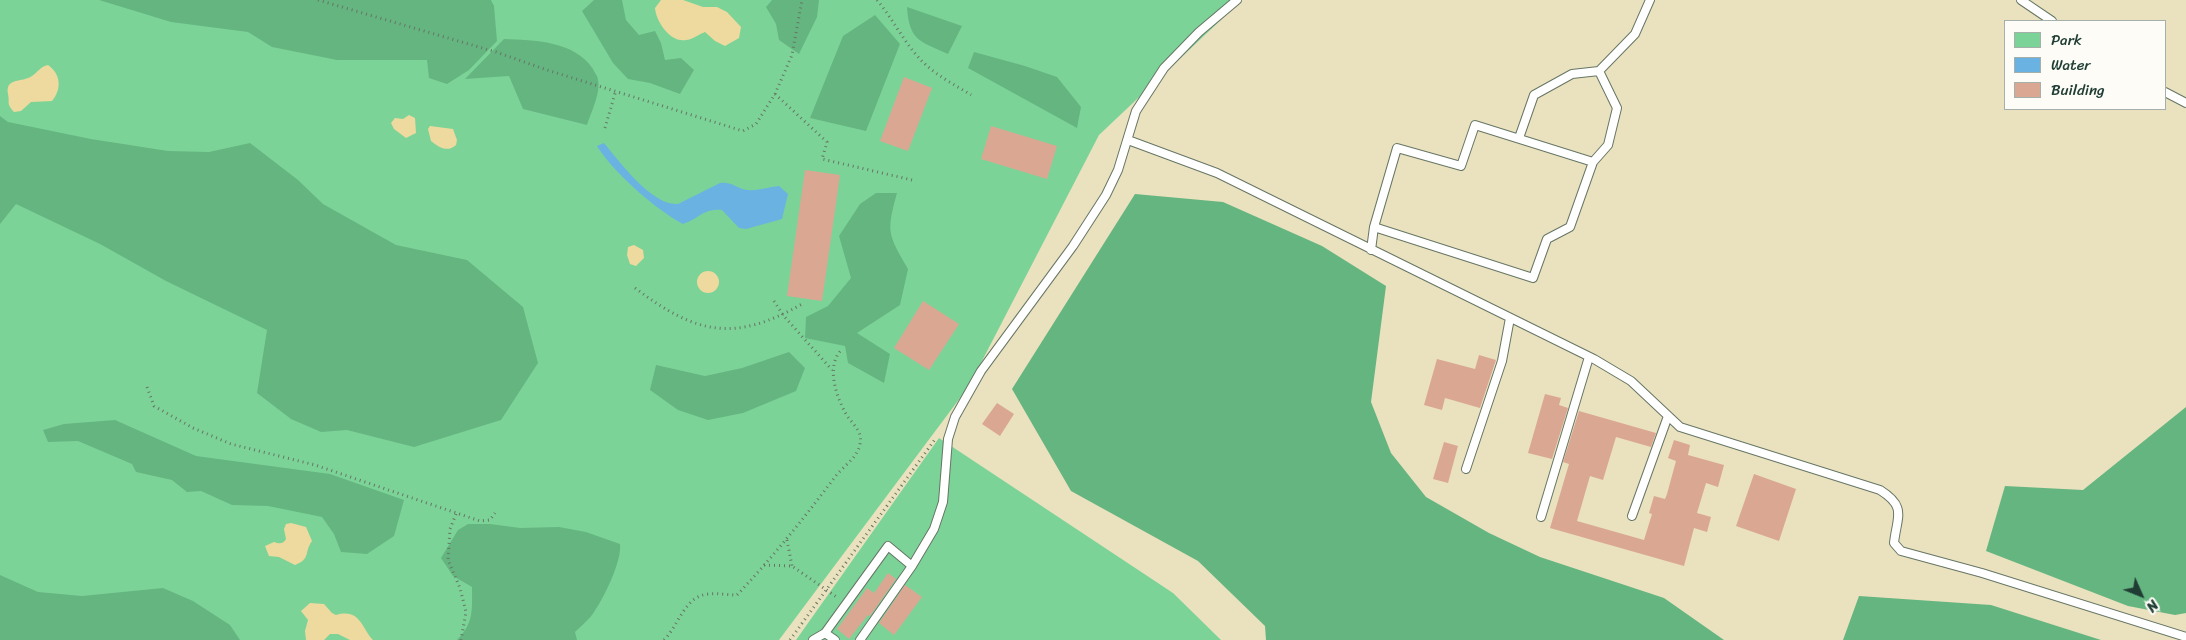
<!DOCTYPE html>
<html>
<head>
<meta charset="utf-8">
<style>
	body { margin:0 }
	#map { position:relative; width:2186px; height:640px; overflow:hidden; background:#eae1be; font-family:Sriracha,sans-serif }
	canvas { display:block }
	.legend { position:absolute; left:2004px; top:20px; width:162px; height:90px; box-sizing:border-box; background:#fdfcf7; border:1px solid #a4b0a9; margin:0; padding:6px 9px; list-style:none; font-size:15px; color:#1f3d34 }
	.legend li { display:flex; align-items:center; gap:10px; height:25px }
	.legend b { width:25px; border:1px solid #a4b0a9 }
	.north { position:absolute; left:2116px; top:570px; width:50px; height:50px; -webkit-text-stroke:4px #fdfcf7; paint-order:stroke; rotate:134deg; font-size:14px; font-weight:700; line-height:20px; text-align:center; color:#1f3d34 }
	.north::after { content:''; display:block; margin:auto; width:18px; height:22px; background:#1f3d34; clip-path:polygon(50% 0,100% 100%,50% 72%,0 100%) }
</style>
</head>
<body>
<div id="map">
<canvas width="2186" height="640"></canvas>
<ul class="legend">
<li><b style="height:14px;background:#7cd398"></b>Park</li>
<li><b style="height:14px;background:#6ab2e1"></b>Water</li>
<li><b style="height:14px;background:#daa892"></b>Building</li>
</ul>
<div class="north">N</div>
</div>
<script>
const c = document.querySelector('canvas').getContext('2d');
c.lineJoin = 'round';
function fill(path, color) {
  c.fillStyle = color;
  c.fill(path, 'evenodd');
}
function strokePath(path, color, width, dash) {
  c.strokeStyle = color;
  c.lineWidth = width;
  c.lineCap = dash ? 'butt' : 'round';
  c.setLineDash(dash || []);
  c.stroke(path);
}
fill(new Path2D(`
	M 0,0 L 1242,0 L 1099,135 L 969,386 L 779,640 L 0,640 Z
	M 939,438 L 1173,593 L 1221,640 L 796,640 Z`), '#7cd398');
fill(new Path2D(`
	M 99,0 L 491,0 L 494,6 L 497,41 L 469,70 L 447,84 L 429,78 L 427,60 L 337,60 L 272,47 L 248,32 L 171,22 Z
	M 594,0 L 622,0 L 626,20 L 639,35 L 655,31 L 661,43 L 665,60 L 681,58 L 694,70 L 680,94 L 650,83 L 628,79 L 613,63 L 582,11 Z
	M 772,0 L 819,0 L 817,17 L 799,54 L 779,40 L 776,24 L 766,7 Z
	M 907,7 L 962,26 L 948,54 C 920,41 909,41 907,7 Z
	M 875,15 L 900,44 L 866,131 L 810,118 L 843,36 Z
	M 504,39 C 534,40 575,41 593,69 C 594,72 598,76 598,80 C 601,92 591,113 587,125 L 523,109 L 509,76 L 465,79 Z
	M 974,52 L 1025,66 L 1057,77 L 1081,107 L 1077,128 L 968,68 Z
	M 0,116 L 8,122 L 91,139 L 168,151 L 209,152 L 250,143 L 298,180 L 323,204 L 396,245 L 467,260 L 523,307 L 538,363 L 501,420 L 414,447 L 347,430 L 321,432 L 291,419 L 257,393 L 267,330 L 166,281 L 100,244 L 16,204 L 0,224 Z
	M 876,193 L 897,193 C 886,233 888,234 908,269 L 900,305 L 857,333 L 890,354 L 884,383 L 848,363 L 845,346 L 805,338 L 806,317 L 828,306 L 851,278 L 839,236 L 860,204 Z
	M 1135,194 L 1223,202 L 1322,246 L 1386,286 L 1371,402 L 1391,453 L 1426,497 L 1489,533 L 1540,557 L 1664,598 L 1724,640 L 1266,640 L 1265,626 L 1198,561 L 1071,491 L 1012,389 Z
	M 789,352 L 805,368 L 796,391 L 743,413 L 708,420 L 678,410 L 650,390 L 656,365 L 705,376 L 742,368 Z
	M 2186,407 L 2186,613 L 2175,615 L 2128,606 L 1986,551 L 2005,486 L 2083,490 Z
	M 115,420 L 196,456 L 330,474 L 404,500 L 394,536 L 367,554 L 341,552 L 334,534 L 322,517 L 268,506 L 232,505 L 201,491 L 187,492 L 172,480 L 136,472 L 132,464 L 78,441 L 48,442 L 43,430 L 64,424 Z
	M 468,524 L 490,524 L 520,528 L 559,527 L 586,532 L 620,544 C 622,561 604,598 594,612 C 589,620 581,626 575,632 L 577,640 L 457,640 C 474,623 472,610 472,587 L 453,576 L 441,558 L 458,530 Z
	M 0,575 L 38,592 L 82,596 L 163,588 L 193,601 L 230,625 L 240,640 L 0,640 Z
	M 1859,596 L 1991,605 L 2101,640 L 1843,640 Z`), '#65b580');
fill(new Path2D(`
	M 661,0 L 683,0 L 703,7 L 717,7 L 727,12 L 741,27 L 739,38 L 725,46 L 715,41 L 705,32 C 699,34 692,40 686,40 C 670,43 656,21 655,8 Z
	M 48,65 C 61,74 62,89 52,101 L 31,102 L 21,111 L 14,112 C 6,103 10,104 8,94 C 5,77 22,83 32,76 C 39,71 40,67 48,65 Z
	M 409,115 L 415,118 L 416,133 L 406,138 L 394,129 L 391,123 L 395,118 L 403,119 Z
	M 430,126 L 453,129 L 457,140 L 456,145 C 447,153 439,147 431,141 L 428,129 Z
	M 634,245 L 643,250 L 644,258 L 636,266 L 630,264 L 627,255 L 628,247 Z
	M697 282a11 11 0 1 1 22 0a11 11 0 1 1-22 0Z
	M 291,523 L 306,527 L 312,541 C 304,552 311,559 295,565 L 279,557 L 269,556 L 265,546 L 274,542 C 280,544 283,544 286,539 L 284,529 L 286,524 Z
	M 310,603 L 324,604 L 332,613 L 336,615 C 360,608 361,627 373,640 L 350,640 L 338,634 L 330,634 L 324,640 L 306,640 L 305,631 L 308,620 L 301,611 Z`), '#eeda9e');
fill(new Path2D(`
	M 604,143 C 619,161 652,206 678,204 L 720,183 C 731,181 736,188 747,190 C 757,191 769,187 779,186 L 788,194 L 782,219 L 746,229 L 739,228 L 722,210 C 703,208 699,219 683,224 C 655,209 614,173 597,146 Z`), '#6ab2e1');
fill(new Path2D(`
	M 904,77 L 932,88 L 908,151 L 880,141 Z
	M 991,126 L 1057,146 L 1047,179 L 981,159 Z
	M 805,170 L 840,175 L 822,301 L 787,296 Z
	M 923,301 L 959,324 L 929,370 L 894,348 Z
	M 1479,355 L 1496,360 L 1480,408 L 1445,398 L 1442,410 L 1424,405 L 1437,359 L 1475,369 Z
	M 1545,394 L 1561,398 L 1559,405 L 1568,408 L 1552,459 L 1528,453 Z
	M 997,403 L 1014,414 L 1000,436 L 982,424 Z
	M 1579,411 L 1656,433 L 1651,447 L 1616,437 L 1603,480 L 1590,476 L 1577,521 L 1644,540 L 1652,514 L 1649,513 L 1654,496 L 1665,499 L 1667,494 L 1676,461 L 1668,458 L 1674,440 L 1690,445 L 1688,455 L 1724,465 L 1718,487 L 1706,483 L 1697,513 L 1711,517 L 1707,532 L 1694,528 L 1684,566 L 1550,528 L 1569,464 L 1563,462 Z
	M 1444,442 L 1458,446 L 1448,483 L 1433,479 Z
	M 1754,474 L 1796,489 L 1779,541 L 1736,526 Z
	M 888,573 L 896,579 L 870,616 L 868,615 L 849,639 L 837,629 L 867,588 L 874,593 Z
	M 905,585 L 922,597 L 894,635 L 879,623 Z`), '#daa892');
const service = new Path2D(`
	M 2021,0 L 2052,21
	M 2165,92 L 2186,103
	M 1519,138 L 1534,95 L 1572,74 L 1599,71
	M 1128,140 L 1217,173 L 1594,359 L 1631,381 L 1680,427 L 1880,490 C 1907,507 1897,516 1894,543 L 1901,551 L 1982,573 L 2186,637
	M 1374,227 L 1533,278 L 1547,239 L 1570,227 L 1593,162
	M 1371,250 L 1374,227 L 1397,148 L 1461,166 L 1475,125 L 1593,162 L 1608,145 L 1617,108 L 1599,71 L 1635,34 L 1650,0
	M 1466,469 L 1502,361 L 1510,318
	M 1632,516 L 1668,416
	M 1541,517 L 1589,357
	M 825,633 L 888,546 L 912,566
	M 813,640 L 825,633 L 835,640
	M 860,640 L 912,566 L 934,529 L 943,502 L 948,439 L 955,417 L 981,371 L 1073,246 L 1106,195 L 1118,170 L 1136,111 L 1164,68 L 1199,32 L 1237,0`);
strokePath(service, '#667664', 10);
strokePath(new Path2D(`
	M 318,0 L 496,52 L 547,70 L 743,131 L 756,124 L 775,94 L 792,55 L 802,0
	M 877,0 C 894,20 906,47 926,65 C 939,77 957,86 971,95
	M 775,94 L 827,142 L 822,159 L 912,180
	M 605,128 L 616,90
	M 635,288 C 696,334 734,343 802,304
	M 774,301 L 783,315 L 832,370
	M 147,387 L 154,406 L 193,428 L 231,444 L 315,465 L 480,521 L 490,520 L 495,513
	M 456,514 L 450,529 L 448,560 L 460,588 L 466,612 L 461,640
	M 787,540 L 792,566
	M 764,565 L 792,566 L 838,598
	M 664,640 C 679,625 685,595 709,594 C 718,593 728,595 737,595 C 773,557 804,518 835,477 C 843,466 857,459 860,444 C 863,431 852,424 846,414 C 836,396 826,367 841,350
	M 790,640 L 936,438`), '#667664', 3, [1, 4]);
strokePath(service, '#fff', 8);
</script>
</body>
</html>
